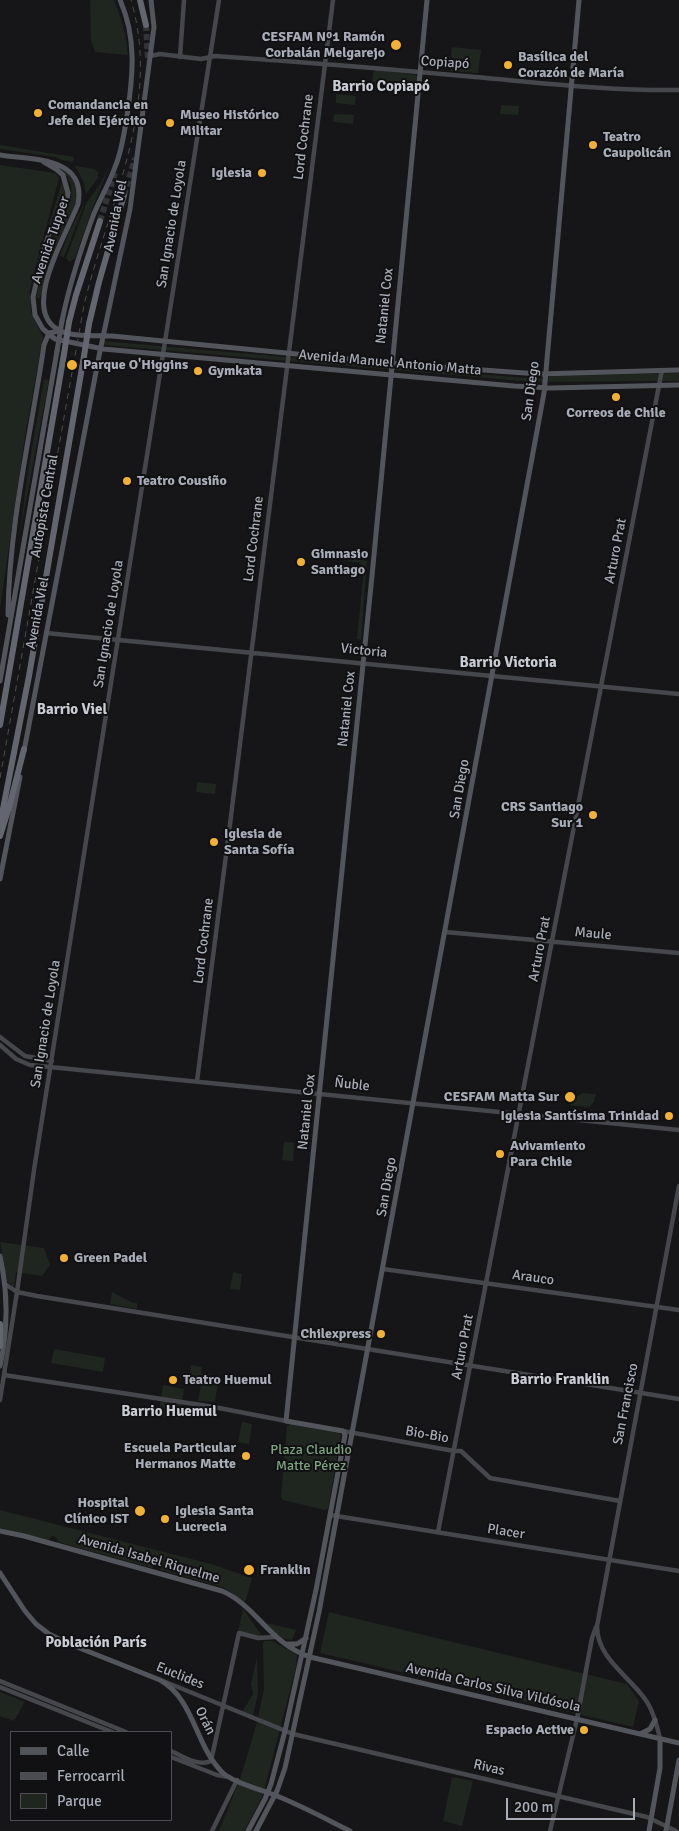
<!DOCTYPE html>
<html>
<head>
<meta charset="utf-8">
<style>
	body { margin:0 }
	#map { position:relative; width:679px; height:1831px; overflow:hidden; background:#161618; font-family:Signika,sans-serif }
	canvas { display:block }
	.legend { position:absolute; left:10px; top:1731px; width:162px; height:90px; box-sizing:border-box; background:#111113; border:1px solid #4d4f55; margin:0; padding:6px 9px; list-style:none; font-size:15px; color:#a8adb8 }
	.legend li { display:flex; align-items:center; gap:10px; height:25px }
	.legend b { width:25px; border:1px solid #4d4f55 }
	.scale { position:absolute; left:506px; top:1798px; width:129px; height:22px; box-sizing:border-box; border:2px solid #a8adb8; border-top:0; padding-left:6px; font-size:15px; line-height:18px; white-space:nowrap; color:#a8adb8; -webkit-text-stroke:4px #111113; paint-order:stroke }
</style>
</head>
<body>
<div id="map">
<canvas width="679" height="1831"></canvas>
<ul class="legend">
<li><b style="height:6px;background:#53555c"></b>Calle</li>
<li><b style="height:6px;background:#4a4c52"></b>Ferrocarril</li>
<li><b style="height:14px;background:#1e261f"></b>Parque</li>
</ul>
<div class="scale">200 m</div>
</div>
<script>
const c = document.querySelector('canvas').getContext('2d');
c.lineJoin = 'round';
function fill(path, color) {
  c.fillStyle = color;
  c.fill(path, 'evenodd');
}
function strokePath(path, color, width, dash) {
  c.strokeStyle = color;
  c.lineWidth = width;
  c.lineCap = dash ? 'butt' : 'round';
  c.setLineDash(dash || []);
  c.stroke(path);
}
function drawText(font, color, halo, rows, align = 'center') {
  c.font = font + ' Signika,sans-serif';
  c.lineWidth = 4;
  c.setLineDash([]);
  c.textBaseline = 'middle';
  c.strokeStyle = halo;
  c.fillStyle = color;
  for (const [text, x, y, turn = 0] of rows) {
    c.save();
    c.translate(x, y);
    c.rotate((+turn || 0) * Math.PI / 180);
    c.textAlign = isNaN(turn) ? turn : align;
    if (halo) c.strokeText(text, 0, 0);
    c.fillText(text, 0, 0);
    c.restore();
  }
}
fill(new Path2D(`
	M 90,0 L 114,0 C 121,16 127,38 128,55 L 95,52 L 91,40 Z
	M 452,47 L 481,50 L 478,73 L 450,71 Z
	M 376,70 L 416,75 L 417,76 L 416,93 L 372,89 L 373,73 Z
	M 336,94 L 356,96 L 355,105 L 336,103 Z
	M 501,105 L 519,106 L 518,115 L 500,114 Z
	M 334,114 L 354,115 L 353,124 L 333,122 Z
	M 0,145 L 74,157 L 73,162 L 62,160 L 55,157 L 0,149 Z
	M 112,160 L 92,209 L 75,258 L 70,262 L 66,258 L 87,202 L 101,183 Z
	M 54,163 C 65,171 75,177 77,192 C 78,208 65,224 59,239 C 51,258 46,278 40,298 L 36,298 C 42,274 46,249 57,227 C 63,214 74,202 71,187 C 69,176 62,170 54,163 Z
	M 0,165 L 55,173 L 59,178 L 29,293 L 30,294 L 31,312 L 43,337 L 25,436 L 0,609 Z
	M 75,166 L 94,169 L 98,172 L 98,178 L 86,194 L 83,181 Z
	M 60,176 C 65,181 66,192 65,199 L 46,235 L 62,182 Z
	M 86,200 L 64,257 L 60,256 L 69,232 Z
	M 103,341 L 537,379 L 555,376 L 679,373 L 679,381 L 534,382 L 103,345 Z
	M 44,379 L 49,380 L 19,538 L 29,465 Z
	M 338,555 L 367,561 L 361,640 L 357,639 L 364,569 L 361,568 L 361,563 L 338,559 Z
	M 197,782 L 216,784 L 215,794 L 196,792 Z
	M 583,1093 L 594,1094 L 596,1093 L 594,1102 L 589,1107 L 569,1105 L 573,1102 L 574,1098 Z
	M 284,1142 L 294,1143 L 293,1161 L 282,1160 Z
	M 0,1242 L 44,1248 L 50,1265 L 42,1276 L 16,1272 L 14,1288 L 7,1281 Z
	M 233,1272 L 242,1274 L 240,1290 L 230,1289 Z
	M 112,1292 L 131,1302 L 137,1303 L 137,1309 L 110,1304 Z
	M 54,1349 L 105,1358 L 103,1372 L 51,1363 Z
	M 191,1365 L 202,1367 L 201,1373 L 219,1376 L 215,1402 L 198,1401 L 201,1386 L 189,1384 Z
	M 163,1385 L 184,1389 L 179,1419 L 158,1416 Z
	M 242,1422 L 252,1424 L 249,1444 L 238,1442 Z
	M 290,1424 L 339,1433 L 341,1436 L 328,1508 L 325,1510 L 283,1500 L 281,1497 L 287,1426 Z
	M 0,1510 L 211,1564 L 252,1578 L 246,1600 L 244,1602 L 223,1587 L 161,1570 L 160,1566 L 155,1564 L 152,1568 L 58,1542 L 56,1537 L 52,1536 L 49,1540 L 0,1528 Z
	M 243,1609 L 263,1637 L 238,1632 Z
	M 329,1612 L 627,1684 L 639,1701 L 633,1727 L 320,1653 Z
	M 266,1623 L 296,1630 L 292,1640 L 281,1638 Z
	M 265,1641 L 272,1641 L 297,1655 L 296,1667 L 263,1795 L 244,1831 L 219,1831 L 241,1776 L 256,1726 L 264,1689 L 263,1643 Z
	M 257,1657 L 258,1693 L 253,1716 L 242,1712 L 253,1694 L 251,1684 Z
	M 0,1692 L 25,1702 L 14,1721 L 0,1716 Z
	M 452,1777 L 473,1781 L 462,1826 L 443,1821 Z`), '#1e261f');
strokePath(new Path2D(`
	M 146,25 L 148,61
	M 124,195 L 135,158
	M 100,221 L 115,173`), '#333438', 6, [6, 3]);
strokePath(new Path2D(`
	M 150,56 L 160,54 L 201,59 L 215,56 C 302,62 389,69 475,77 C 543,83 611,91 679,90
	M 180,57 L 184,0
	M 46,633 L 679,694
	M 445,932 L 679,953
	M 0,1037 L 25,1056 L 52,1061
	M 0,1045 L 16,1059 L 30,1065 L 679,1130
	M 197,1081 L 230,824 L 333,0
	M 383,1269 L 679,1310
	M 5,1284 L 17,1292 L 37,1296 L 679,1399
	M 4,1375 L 214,1407 L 286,1421
	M 0,1400 L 17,1292 L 34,1170 L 219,0
	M 343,1431 L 454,1451 L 461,1451 L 490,1478 L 620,1501
	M 330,1515 L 679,1571
	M 438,1532 L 662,370
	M 0,1681 L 126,1732
	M 163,1681 L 293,1734 L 647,1817 L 676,1831
	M 0,1687 L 112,1732
	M 660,1739 C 657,1725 653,1710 645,1699 C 628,1675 597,1658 597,1626 L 679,1186
	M 171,1751 C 182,1756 199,1767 211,1761 L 239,1633 L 258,1638 L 275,1637
	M 171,1757 L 217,1775 L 229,1777
	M 212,1831 L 237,1780
	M 550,1831 L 577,1719 L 592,1638 L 596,1627`), '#45474d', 4.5);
strokePath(new Path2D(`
	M 0,155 C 31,160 87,156 78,204 C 68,232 19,310 59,330 C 74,338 96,335 112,336 L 399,364 L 539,374 L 679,370
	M 44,162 L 56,169 L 63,175 L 68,193 L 66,204 L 49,234 L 43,253 L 33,297 L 35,315 L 43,329 L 55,339 L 103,349 L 514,386 L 551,388 L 679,385
	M 62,321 C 69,286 81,249 93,216 C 100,199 109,184 115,167 C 122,151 124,133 127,116 C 133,76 137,38 120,0
	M 8,615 C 9,524 31,434 44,345 L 49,333 L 59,331
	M 0,681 L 57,351
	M 24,751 L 99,356 L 130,209 L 154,27 L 151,0
	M 0,879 L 20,777
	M 0,1256 C 8,1292 8,1330 0,1366
	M 0,1531 L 24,1536 L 222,1591 C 257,1606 270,1644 310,1657 L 679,1743
	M 0,1573 L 25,1611 L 36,1624 L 49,1634 L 67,1643 L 160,1680 C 194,1699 195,1744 221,1771 C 230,1782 263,1790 277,1796 C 302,1806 326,1819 350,1831
	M 287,1644 L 297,1644 L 306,1638
	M 640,1734 L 650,1729 L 655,1720
	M 248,1831 L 265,1799 L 271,1784 L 285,1731 L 316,1590 L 345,1435 L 343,1431 L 286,1421 L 372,576 L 427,0
	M 256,1831 L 277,1791 L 285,1768 L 319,1612 L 544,393 L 579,0
	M 649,1831 L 660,1768 L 660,1739
	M 666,1831 L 679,1760`), '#53555c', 5);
strokePath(new Path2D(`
	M 140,0 L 146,25
	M 69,322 L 76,295 L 100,221
	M 89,324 L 99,282 L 124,195
	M 0,725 L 64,354
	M 0,824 L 29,676 L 84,356
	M 0,836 L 10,804 L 24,749
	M 0,1324 L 0,1346`), '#63666e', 6);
strokePath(new Path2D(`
	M 0,778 L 84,305 C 108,205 162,105 131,0`), '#4a4c52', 1, [6, 5]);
strokePath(new Path2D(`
	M 57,351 L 62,321`), '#53555c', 5);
strokePath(new Path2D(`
	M 64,354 L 69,322
	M 84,356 L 89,324`), '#63666e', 6);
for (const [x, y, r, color] of [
	[396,45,6,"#f2b134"],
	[508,65,5,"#f2b134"],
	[38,113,5,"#f2b134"],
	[170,123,5,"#f2b134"],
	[593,145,5,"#f2b134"],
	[262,173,5,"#f2b134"],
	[72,365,6,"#f2b134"],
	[198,371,5,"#f2b134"],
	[616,397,5,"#f2b134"],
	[127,481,5,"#f2b134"],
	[301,562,5,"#f2b134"],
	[593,815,5,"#f2b134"],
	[214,842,5,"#f2b134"],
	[570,1097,6,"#f2b134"],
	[669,1116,5,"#f2b134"],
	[500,1154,5,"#f2b134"],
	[64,1258,5,"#f2b134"],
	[381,1334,5,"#f2b134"],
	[173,1380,5,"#f2b134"],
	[246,1456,5,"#f2b134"],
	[140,1511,6,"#f2b134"],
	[165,1519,5,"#f2b134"],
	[249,1570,6,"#f2b134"],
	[584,1730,5,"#f2b134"]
]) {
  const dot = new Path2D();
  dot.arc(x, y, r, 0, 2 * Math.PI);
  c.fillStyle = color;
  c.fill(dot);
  strokePath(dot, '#111113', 2);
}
drawText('bold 14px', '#a8adb8', '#111113', [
	["CESFAM Nº1 Ramón",385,37,"right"],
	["Corbalán Melgarejo",385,53,"right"],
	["Basílica del",518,57],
	["Corazón de María",518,73],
	["Comandancia en",48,105],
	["Jefe del Ejército",48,121],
	["Museo Histórico",180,115],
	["Militar",180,131],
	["Teatro",603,137],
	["Caupolicán",603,153],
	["Iglesia",252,173,"right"],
	["Parque O'Higgins",83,365],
	["Gymkata",208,371],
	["Correos de Chile",616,413,"center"],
	["Teatro Cousiño",137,481],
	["Gimnasio",311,554],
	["Santiago",311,570],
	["CRS Santiago",583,807,"right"],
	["Sur 1",583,823,"right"],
	["Iglesia de",224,834],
	["Santa Sofía",224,850],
	["CESFAM Matta Sur",559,1097,"right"],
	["Iglesia Santísima Trinidad",659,1116,"right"],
	["Avivamiento",510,1146],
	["Para Chile",510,1162],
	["Green Padel",74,1258],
	["Chilexpress",371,1334,"right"],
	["Teatro Huemul",183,1380],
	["Escuela Particular",236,1448,"right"],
	["Hermanos Matte",236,1464,"right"],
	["Hospital",129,1503,"right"],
	["Clínico IST",129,1519,"right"],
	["Iglesia Santa",175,1511],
	["Lucrecia",175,1527],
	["Franklin",260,1570],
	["Espacio Active",574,1730,"right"]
], 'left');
drawText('14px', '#a8adb8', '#111113', [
	["Copiapó",445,63,4],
	["Lord Cochrane",304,137,-83],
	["Avenida Viel",116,216,-79],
	["San Ignacio de Loyola",172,224,-81],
	["Avenida Tupper",51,240,-71],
	["Nataniel Cox",385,306,-84],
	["Avenida Manuel Antonio Matta",390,363,5],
	["San Diego",531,391,-82],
	["Autopista Central",45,506,-80],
	["Lord Cochrane",254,539,-83],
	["Arturo Prat",616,551,-79],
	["Avenida Viel",38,613,-79],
	["San Ignacio de Loyola",109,624,-81],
	["Victoria",364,651,6],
	["Nataniel Cox",347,709,-84],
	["San Diego",460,789,-80],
	["Maule",593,934,5],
	["Lord Cochrane",204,941,-83],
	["Arturo Prat",540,949,-79],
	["San Ignacio de Loyola",46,1024,-81],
	["Ñuble",352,1085,6],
	["Nataniel Cox",307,1112,-84],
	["San Diego",387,1187,-80],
	["Arauco",533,1278,8],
	["Arturo Prat",463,1347,-79],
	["San Francisco",626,1404,-79],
	["Bio-Bio",427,1435,10],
	["Placer",506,1532,9],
	["Avenida Isabel Riquelme",149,1559,16],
	["Euclides",180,1676,22],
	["Avenida Carlos Silva Vildósola",493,1688,13],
	["Orán",205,1721,64],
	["Rivas",489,1768,13]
]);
drawText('14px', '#7fa381', '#111113', [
	["Plaza Claudio",311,1450],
	["Matte Pérez",311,1466]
]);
drawText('bold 15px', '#c9ccd4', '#111113', [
	["Barrio Copiapó",381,87],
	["Barrio Victoria",508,663],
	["Barrio Viel",72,710],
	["Barrio Franklin",560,1380],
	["Barrio Huemul",169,1412],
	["Población París",96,1643]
]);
</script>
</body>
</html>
